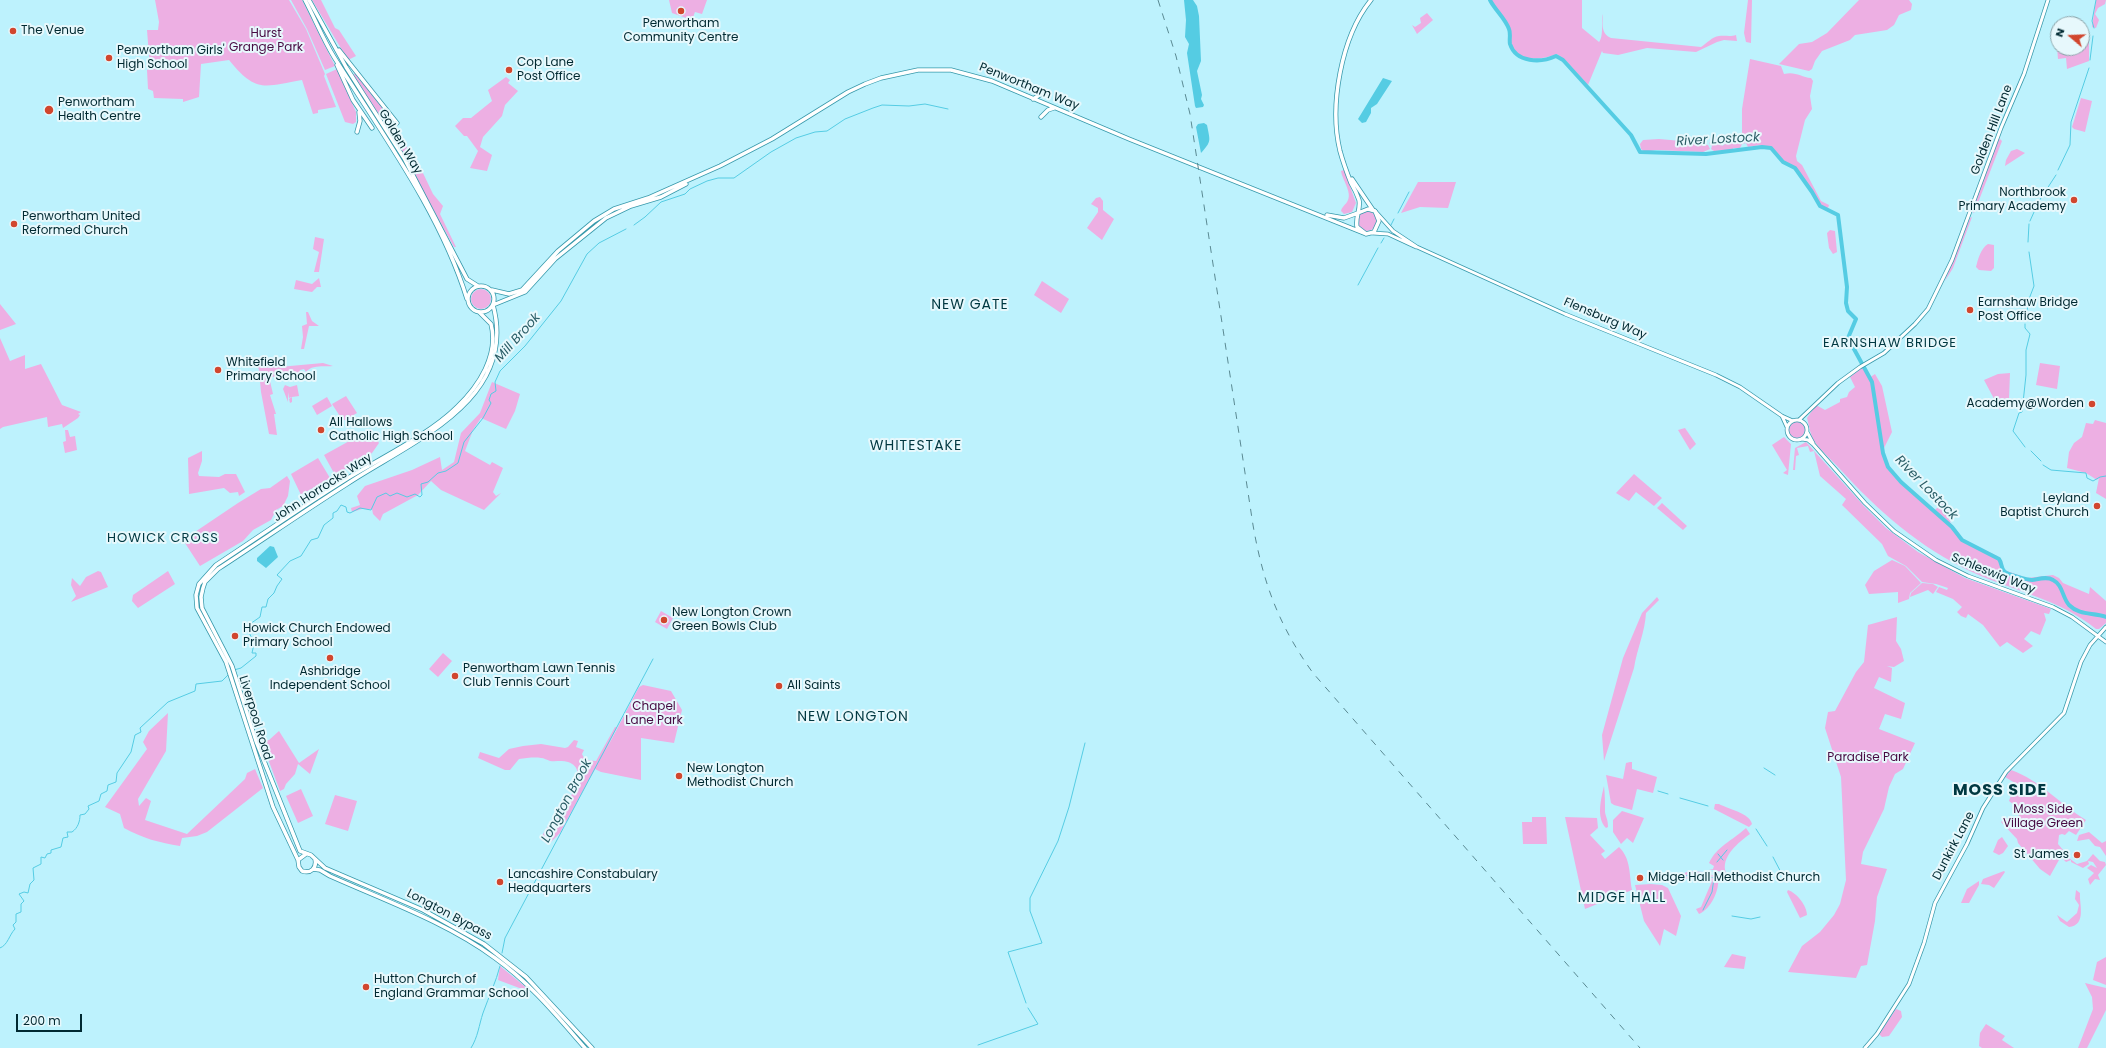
<!DOCTYPE html>
<html>
<head>
<meta charset="utf-8">
<style>
	body { margin:0 }
	#map { position:relative; width:2106px; height:1048px; overflow:hidden; background:#bdf2fd; font-family:Poppins,sans-serif }
	canvas { display:block }
	.north { position:absolute; left:2050px; top:16px; width:40px; height:40px; box-sizing:border-box; background:#e7f8fc; border:1px solid #8ba5ab; border-radius:50%; rotate:289deg; font-size:11px; font-weight:700; line-height:16px; text-align:center; color:#002931 }
	.north::after { content:''; display:block; margin:auto; width:14px; height:18px; background:#d1462e; clip-path:polygon(50% 0,100% 100%,50% 72%,0 100%) }
	.scale { position:absolute; left:16px; top:1014px; width:66px; height:18px; box-sizing:border-box; border:2px solid #002931; border-top:0; padding-left:5px; font-size:12px; line-height:14px; white-space:nowrap; color:#002931; -webkit-text-stroke:3px #e7f8fc; paint-order:stroke }
</style>
</head>
<body>
<div id="map">
<canvas width="2106" height="1048"></canvas>
<div class="north">N</div>
<div class="scale">200 m</div>
</div>
<script>
const c = document.querySelector('canvas').getContext('2d');
c.lineJoin = 'round';
function fill(path, color) {
  c.fillStyle = color;
  c.fill(path, 'evenodd');
}
function strokePath(path, color, width, dash) {
  c.strokeStyle = color;
  c.lineWidth = width;
  c.lineCap = dash ? 'butt' : 'round';
  c.setLineDash(dash || []);
  c.stroke(path);
}
function drawText(font, color, halo, rows, align = 'center') {
  c.font = font + ' Poppins,sans-serif';
  c.lineWidth = 4;
  c.setLineDash([]);
  c.textBaseline = 'middle';
  c.strokeStyle = halo;
  c.fillStyle = color;
  for (const [text, x, y, turn = 0] of rows) {
    c.save();
    c.translate(x, y);
    c.rotate((+turn || 0) * Math.PI / 180);
    c.textAlign = isNaN(turn) ? turn : align;
    if (halo) c.strokeText(text, 0, 0);
    c.fillText(text, 0, 0);
    c.restore();
  }
}
fill(new Path2D(`
	M 155,0 L 289,0 L 306,29 L 325,74 L 324,76 L 336,107 L 318,110 L 318,113 L 313,114 L 302,80 C 263,87 256,93 229,60 L 201,64 L 199,97 L 183,102 L 183,99 L 154,98 L 153,91 L 148,89 L 147,70 L 150,68 L 147,30 L 158,30 L 159,22 Z
	M 291,0 L 302,0 L 335,66 L 325,70 L 307,29 Z
	M 312,0 L 321,0 L 335,28 L 339,30 L 356,56 L 348,60 Z
	M 669,0 L 707,0 L 702,14 L 695,12 L 692,20 L 672,13 Z
	M 1491,0 L 1582,0 L 1582,28 L 1599,42 C 1604,37 1601,20 1603,14 C 1603,23 1600,33 1611,38 L 1701,47 C 1707,43 1712,37 1719,36 C 1725,35 1730,37 1736,35 L 1737,41 L 1724,40 L 1717,42 L 1696,52 L 1647,48 L 1618,55 L 1603,53 L 1602,51 L 1588,85 L 1565,60 L 1557,54 C 1542,60 1517,63 1511,44 C 1509,38 1511,32 1508,26 C 1503,17 1494,10 1491,0 Z
	M 1748,0 L 1752,0 L 1751,43 L 1746,42 L 1744,33 Z
	M 1859,0 L 1909,0 L 1912,4 L 1911,10 L 1899,15 L 1894,25 L 1887,30 L 1855,35 L 1850,40 L 1822,51 L 1815,61 L 1812,69 L 1809,71 L 1779,64 L 1799,44 L 1812,42 L 1827,33 Z
	M 2096,0 L 2106,0 L 2105,4 L 2098,8 L 2095,14 L 2099,20 L 2096,28 L 2092,27 Z
	M 1427,13 L 1433,20 L 1417,34 L 1412,25 L 1415,27 L 1421,23 L 1420,18 Z
	M 2056,35 L 2058,35 L 2058,48 L 2082,48 L 2082,39 L 2089,39 L 2089,61 L 2067,69 L 2066,58 L 2058,59 Z
	M 1750,59 L 1781,66 L 1784,74 C 1795,71 1801,77 1811,78 L 1813,81 L 1810,96 L 1812,109 L 1805,120 L 1796,156 L 1797,161 L 1802,165 L 1821,201 L 1829,205 L 1828,208 L 1820,206 L 1814,193 L 1792,165 L 1796,162 L 1792,165 C 1771,158 1777,140 1748,147 L 1746,143 L 1742,144 L 1740,148 L 1733,148 L 1733,150 L 1714,151 L 1711,149 L 1712,146 L 1709,143 L 1712,141 L 1720,142 L 1722,146 L 1731,140 L 1739,139 L 1742,142 L 1742,109 Z
	M 337,69 L 356,112 L 356,122 L 353,124 L 345,122 L 326,74 Z
	M 355,73 L 390,116 L 387,121 L 383,121 L 353,76 Z
	M 506,77 L 510,80 L 508,83 L 518,91 L 505,105 L 502,116 L 483,137 L 480,147 L 492,155 L 487,171 L 470,168 L 478,151 L 467,136 L 464,136 L 455,126 L 463,118 L 471,118 L 492,101 L 488,90 Z
	M 2081,98 L 2092,101 L 2085,132 L 2074,129 L 2072,127 Z
	M 394,127 L 422,171 L 433,194 L 443,206 L 440,214 L 456,247 L 454,247 L 388,128 Z
	M 1999,138 L 2002,141 L 1974,213 L 1972,211 Z
	M 1659,139 L 1693,142 L 1708,145 L 1710,149 L 1703,152 L 1656,150 L 1645,152 L 1641,149 L 1640,144 L 1643,140 Z
	M 2017,149 L 2025,153 L 2005,166 L 2006,160 L 2011,151 Z
	M 1344,170 L 1356,203 L 1352,212 L 1344,214 L 1341,211 C 1342,206 1346,205 1348,200 C 1352,192 1342,179 1341,171 Z
	M 1418,182 L 1456,182 L 1448,208 L 1420,207 L 1401,213 Z
	M 1100,197 L 1103,201 L 1103,210 L 1114,219 L 1102,240 L 1087,228 L 1098,212 L 1098,208 L 1091,204 L 1096,198 Z
	M1357 221a10 10 0 1 1 20 0a10 10 0 1 1-20 0Z
	M 1972,217 L 1953,268 L 1945,281 L 1970,218 Z
	M 1830,230 L 1835,231 L 1837,252 L 1833,254 L 1829,248 L 1827,233 Z
	M 315,237 L 324,239 L 319,272 L 314,272 L 319,252 L 313,249 Z
	M 1988,244 L 1994,245 L 1994,268 L 1991,271 L 1979,270 L 1976,267 C 1978,259 1981,248 1988,244 Z
	M 319,278 L 321,287 L 317,287 L 312,292 L 294,289 L 296,280 L 312,284 Z
	M 1042,281 L 1069,299 L 1061,313 L 1034,295 Z
	M471 299a10 10 0 1 1 20 0a10 10 0 1 1-20 0Z
	M 0,304 L 16,324 L 0,330 Z
	M 306,312 L 308,312 L 312,321 L 319,326 L 309,326 L 304,349 L 301,349 L 303,337 L 302,326 L 307,324 Z
	M 0,338 L 10,361 L 25,355 L 25,369 L 41,364 L 62,405 L 81,412 L 78,414 L 80,415 L 78,418 L 63,428 L 62,424 L 48,427 L 47,417 L 3,427 L 0,429 Z
	M 277,358 L 279,367 L 323,363 L 333,366 C 325,367 312,364 306,372 L 304,369 L 300,370 L 298,376 L 269,377 L 273,394 L 270,395 L 276,414 L 274,414 L 277,435 L 269,434 L 261,392 L 259,370 L 255,359 L 265,360 L 268,368 L 277,364 Z
	M 2040,363 L 2060,366 L 2057,389 L 2036,385 Z
	M 1863,367 L 1869,378 L 1875,374 L 1882,386 L 1892,432 L 1883,450 L 1883,458 L 1899,479 L 1935,510 L 1943,502 L 1958,513 L 1950,522 L 1964,540 L 1997,556 L 2002,561 L 2004,570 L 2027,578 L 2053,575 L 2059,578 L 2063,583 L 2089,594 L 2090,587 L 2106,601 L 2106,623 L 2099,629 L 2096,629 C 2059,599 2014,591 1972,572 C 1920,548 1877,510 1839,468 C 1831,459 1821,451 1814,441 C 1810,434 1809,425 1807,418 L 1816,405 L 1825,410 L 1840,402 L 1840,399 L 1847,397 L 1849,392 L 1855,387 L 1850,377 Z
	M 2010,373 L 2009,399 L 2000,410 L 1984,380 L 1998,374 Z
	M 492,382 L 520,394 L 515,411 L 506,429 L 481,418 L 473,430 L 465,451 L 490,465 L 492,462 L 503,468 L 493,492 L 496,496 L 501,493 L 484,510 L 441,490 L 431,481 L 418,495 L 383,514 L 380,521 L 373,514 L 372,509 L 362,509 L 352,512 L 351,508 L 360,505 L 357,496 L 365,486 L 412,470 L 440,457 L 442,470 L 454,462 L 461,433 L 480,413 Z
	M 285,385 L 290,387 L 297,385 L 299,396 L 292,397 L 292,402 L 290,403 L 289,399 L 292,397 L 289,398 L 288,392 L 288,402 L 283,389 Z
	M 346,396 L 357,413 L 343,421 L 332,404 Z
	M 327,397 L 332,406 L 317,415 L 312,406 Z
	M 2095,420 L 2106,423 L 2106,499 L 2096,493 L 2099,478 L 2097,480 L 2086,473 L 2067,468 L 2069,452 L 2074,443 L 2082,437 L 2086,423 L 2093,424 Z
	M1789 430a8 8 0 1 1 16 0a8 8 0 1 1-16 0Z
	M 1685,428 L 1696,444 L 1690,450 L 1678,430 Z
	M 371,429 L 379,443 L 372,453 L 335,475 L 324,455 Z
	M 65,430 L 68,430 L 70,437 L 75,436 L 77,450 L 65,453 L 63,442 L 66,441 Z
	M 1784,437 L 1791,444 L 1788,475 L 1783,473 L 1787,470 L 1772,445 Z
	M 1806,442 L 1864,506 L 1886,528 L 1918,552 L 1965,578 L 2051,609 L 2049,614 L 2044,613 L 2046,620 L 2040,635 L 2031,631 L 2024,639 L 2033,646 L 2023,653 L 2007,642 L 2000,647 L 1983,625 L 1968,614 L 1966,618 L 1961,616 L 1957,612 L 1962,607 L 1953,599 L 1936,592 L 1939,587 L 1947,590 L 1948,588 L 1936,584 L 1922,582 L 1906,566 L 1888,556 L 1882,544 L 1842,505 L 1846,499 L 1820,476 L 1814,451 L 1810,452 L 1808,446 L 1797,448 L 1799,455 L 1796,456 L 1795,470 L 1793,470 L 1795,448 Z
	M 202,451 L 202,461 L 198,473 L 199,476 L 219,477 L 225,474 L 236,474 L 245,492 L 239,496 L 238,492 L 230,493 L 224,488 L 189,494 L 188,458 Z
	M 318,458 L 330,478 L 301,495 L 291,474 Z
	M 1634,474 L 1662,498 L 1654,506 L 1636,492 L 1629,501 L 1616,493 Z
	M 287,476 L 290,481 L 288,496 L 283,506 L 276,510 L 271,520 L 253,530 L 243,541 L 200,566 L 183,540 L 238,503 L 261,489 L 270,488 Z
	M 1662,503 L 1687,526 L 1683,530 L 1657,508 Z
	M 1892,560 L 1905,566 L 1921,583 L 1910,593 L 1909,599 L 1898,603 L 1898,592 L 1869,594 L 1865,585 L 1874,571 Z
	M 98,571 L 101,572 L 108,587 L 71,602 L 76,596 L 71,585 L 72,578 L 80,586 L 86,577 Z
	M 168,571 L 175,584 L 138,608 L 132,601 L 133,595 Z
	M 1922,583 L 1933,584 L 1938,587 L 1933,594 L 1928,590 L 1910,597 L 1911,593 Z
	M 1657,597 L 1659,600 L 1646,613 C 1645,632 1637,649 1634,668 L 1604,761 L 1602,735 L 1623,658 L 1642,613 Z
	M 661,611 L 673,618 L 667,629 L 655,622 Z
	M 1897,617 L 1896,641 L 1901,649 L 1904,661 L 1894,667 L 1887,666 L 1892,668 L 1891,682 L 1879,677 L 1874,688 L 1905,703 L 1901,719 L 1885,714 L 1879,729 L 1915,743 L 1903,769 L 1895,774 L 1889,787 L 1884,809 L 1863,852 L 1861,864 L 1887,869 L 1877,897 L 1875,921 L 1867,965 L 1861,966 L 1856,978 L 1788,972 L 1802,946 L 1820,932 L 1834,915 L 1840,904 L 1846,880 L 1841,777 L 1825,728 L 1828,712 L 1835,711 L 1856,672 L 1864,662 L 1868,625 Z
	M 443,653 L 452,661 L 438,677 L 429,669 Z
	M 643,685 L 671,691 L 682,710 L 674,743 L 641,738 L 641,780 L 601,772 L 595,769 L 560,833 L 551,842 L 541,840 C 544,828 552,822 560,812 C 568,802 591,770 568,762 C 562,760 556,762 550,761 C 547,760 544,758 541,758 C 535,757 526,758 519,759 L 510,770 L 505,770 L 478,758 L 480,752 L 499,758 L 509,749 L 523,746 L 541,744 L 565,748 L 568,747 L 574,740 L 578,741 L 576,747 L 584,750 L 582,754 L 585,760 L 596,761 L 615,727 L 617,727 L 606,750 L 639,687 Z
	M 168,713 L 166,751 L 138,799 L 139,806 L 146,798 L 151,801 L 145,820 L 187,834 L 245,779 L 247,773 L 255,769 L 263,788 L 207,832 L 197,836 L 182,838 L 180,846 C 160,843 142,838 124,828 L 120,814 L 105,807 L 147,749 L 143,742 L 149,731 Z
	M 279,731 L 299,763 L 319,749 L 310,774 L 298,764 L 295,774 L 286,784 L 284,789 L 280,791 L 262,743 L 263,741 L 269,740 Z
	M 1630,762 L 1632,762 L 1632,769 L 1657,777 L 1653,793 L 1637,789 L 1632,810 L 1614,805 L 1611,803 L 1606,775 L 1623,779 L 1626,763 Z
	M 2011,770 C 2040,780 2061,805 2086,820 L 2076,835 L 2069,831 L 2065,835 L 2062,834 L 2059,835 L 2058,844 L 2064,851 L 2050,876 L 2040,869 L 2018,843 L 2017,839 L 2001,822 L 2006,818 L 2015,822 L 2019,815 L 2014,813 L 2017,807 L 2009,801 L 2015,783 L 2005,777 Z
	M 1604,786 C 1605,795 1605,803 1605,812 C 1606,818 1608,819 1608,827 L 1606,828 C 1596,818 1601,799 1604,786 Z
	M 301,789 L 313,816 L 298,823 L 286,796 Z
	M 335,795 L 357,801 L 348,831 L 325,824 Z
	M 1715,804 L 1719,804 C 1728,809 1750,813 1752,824 L 1749,827 L 1714,809 Z
	M 1622,811 L 1644,818 L 1633,843 L 1627,838 L 1621,844 L 1613,832 L 1613,820 Z
	M 1532,817 L 1546,817 L 1547,844 L 1523,844 L 1522,822 L 1532,822 Z
	M 1565,817 L 1597,818 L 1598,828 L 1590,835 L 1605,851 L 1601,854 L 1605,859 L 1619,847 C 1631,859 1629,873 1632,890 L 1585,909 Z
	M 1746,828 L 1750,834 C 1739,842 1720,857 1726,873 L 1709,869 L 1713,869 L 1714,866 L 1709,863 C 1717,846 1732,841 1746,828 Z
	M 2089,832 L 2102,843 L 2106,841 L 2106,856 L 2100,847 L 2095,846 L 2089,839 L 2077,841 L 2079,835 Z
	M 2002,837 L 2008,846 L 2003,853 L 1999,855 L 1993,852 L 1998,840 Z
	M 2093,854 L 2100,861 L 2105,862 L 2106,865 L 2098,875 L 2100,880 L 2095,879 L 2090,885 L 2088,879 L 2094,873 L 2087,868 L 2091,865 L 2097,868 L 2093,862 L 2088,861 L 2089,864 L 2083,868 L 2071,862 L 2071,860 L 2066,862 L 2063,859 L 2070,857 L 2069,858 L 2077,864 L 2087,861 Z
	M 1689,871 L 1704,872 L 1718,877 C 1720,890 1711,909 1699,914 L 1696,909 L 1701,907 L 1712,881 L 1699,878 L 1684,879 L 1682,874 Z
	M 2004,871 L 2005,872 L 1994,888 L 1989,885 L 1981,884 L 1983,879 Z
	M 1979,881 L 1979,885 L 1969,903 L 1961,903 L 1967,889 Z
	M 1651,884 L 1662,885 L 1668,888 L 1681,916 L 1676,936 L 1664,929 L 1660,946 L 1644,921 L 1635,885 Z
	M 1788,890 C 1797,893 1807,906 1807,915 L 1800,918 L 1787,892 Z
	M 2076,890 L 2080,893 C 2079,904 2087,925 2069,927 L 2060,921 L 2057,915 L 2067,922 L 2077,913 L 2079,905 L 2075,899 Z
	M 1732,954 L 1746,957 L 1744,969 L 1724,967 Z
	M 2106,957 L 2106,985 L 2093,980 L 2097,962 Z
	M 500,966 L 528,989 L 522,989 L 498,980 Z
	M 2085,983 L 2106,988 L 2106,1010 L 2087,1048 L 2078,1048 L 2093,1009 L 2092,997 Z
	M 1896,1009 L 1901,1011 L 1902,1017 L 1889,1036 L 1882,1037 L 1879,1034 Z
	M 1986,1024 L 2005,1036 L 2002,1040 L 2014,1048 L 1982,1048 L 1979,1046 L 1980,1033 Z`), '#edafe3');
fill(new Path2D(`
	M 1184,0 L 1193,0 L 1197,6 L 1199,16 L 1201,61 L 1197,71 L 1202,95 L 1201,99 L 1204,105 L 1203,107 L 1196,108 L 1195,106 L 1187,53 L 1189,44 L 1185,37 L 1186,20 Z
	M 1383,78 L 1392,81 L 1377,104 L 1371,108 L 1371,113 L 1366,122 L 1362,123 L 1358,119 Z
	M 1204,123 L 1207,125 C 1210,141 1212,141 1201,153 L 1196,127 L 1198,124 Z
	M 270,546 L 274,547 L 278,557 L 266,568 L 257,561 L 257,558 Z`), '#55cce3');
strokePath(new Path2D(`
	M 2094,28 L 2092,21 L 2096,0
	M 2090,60 L 2093,36
	M 2058,170 L 2070,145 L 2071,122 L 2089,68
	M 1398,213 L 1409,192
	M 2030,221 L 2039,201 L 2056,175
	M 634,225 L 645,217 L 661,202 L 685,194 L 690,189 L 707,181 L 718,178 L 734,178 L 771,152 L 796,138 L 815,132 L 827,131 L 845,119 L 873,108 L 882,105 L 909,106 L 925,104 L 948,109
	M 1391,225 L 1394,219
	M 2028,242 L 2029,224
	M 1381,243 L 1384,238
	M 1358,285 L 1378,248
	M 2027,311 L 2029,299 L 2034,286 L 2029,252
	M 2025,447 L 2013,431 L 2019,413 L 2022,412 L 2026,375 L 2026,350 L 2030,334 L 2025,328 L 2025,324
	M 2031,451 L 2041,461
	M 2043,465 L 2051,470 L 2086,473 L 2087,478 L 2093,481 L 2100,477 L 2106,476
	M 234,670 L 241,668 L 256,656 L 256,653 L 252,653 L 254,644 L 249,632 L 250,624 L 260,617 L 262,607 L 266,607 L 268,599 L 274,593 L 277,586 L 282,579 L 277,575 L 290,561 L 301,556 L 311,540 L 318,538 L 324,525 L 333,518 L 333,513 L 337,511 L 341,505 L 346,507 L 347,512 L 350,513 L 360,508 L 371,510 L 377,497 L 386,493 L 390,496 L 397,493 L 407,497 L 415,494 L 420,497 L 422,495 L 421,484 L 428,482 L 438,473 L 446,471 L 458,463 L 464,442 L 483,418 L 491,403 L 489,400 L 491,394 L 496,391 L 495,382 L 500,371 L 525,346 L 561,301 L 587,254 L 599,243 L 626,229
	M 1764,768 L 1775,775
	M 1658,791 L 1668,794
	M 1680,798 L 1708,806
	M 1756,829 L 1767,846
	M 1718,854 L 1723,860
	M 1773,857 L 1785,880
	M 1717,862 L 1727,850
	M 1685,876 L 1698,874 L 1714,878 L 1712,892 L 1703,910
	M 1732,916 L 1751,919 L 1760,917
	M 0,948 C 8,945 9,935 15,929 L 13,925 L 16,922 L 16,914 L 21,912 L 21,904 L 24,901 L 19,894 L 24,892 L 28,893 L 30,884 L 34,880 L 33,868 L 41,864 L 41,857 L 45,858 L 47,854 L 51,853 L 51,850 L 61,847 L 63,838 L 68,837 L 67,832 L 72,832 C 78,828 80,821 80,815 L 85,814 L 89,809 L 88,806 L 99,801 L 101,794 L 107,791 L 108,785 L 116,782 L 117,773 L 131,752 L 135,735 L 141,732 L 140,728 L 168,702 L 195,691 L 196,684 L 222,681 L 229,674
	M 502,953 L 505,938 L 653,659
	M 1026,1003 L 1008,952 L 1042,943 L 1030,911 L 1030,898 L 1058,841 L 1069,807 L 1085,743
	M 978,1045 L 1038,1024 L 1028,1008
	M 471,1048 C 478,1037 479,1025 483,1013 C 489,996 496,982 500,966`), '#55cce3', 1);
strokePath(new Path2D(`
	M 1490,0 C 1495,10 1505,18 1509,29 C 1511,34 1509,39 1510,44 C 1516,63 1541,63 1556,56 L 1563,60 L 1631,135 L 1640,152 L 1706,154 L 1762,147 L 1771,148 L 1783,162 L 1795,168 L 1812,192 L 1820,206 L 1838,215 L 1847,287 L 1846,303 L 1848,311 L 1856,319 L 1848,338 L 1872,382 L 1883,453 L 1888,467 L 1901,482 L 1952,527 L 1962,540 L 1999,559 C 2002,563 2001,568 2004,571 C 2006,574 2028,580 2032,580 C 2039,579 2047,576 2053,580 C 2063,585 2062,597 2069,605 C 2080,616 2093,612 2106,617`), '#55cce3', 4);
const major = new Path2D(`
	M 1375,211 L 1393,231 L 1417,247 L 1565,314 L 1716,375 L 1740,387 L 1782,416 L 1793,421
	M 1372,233 L 1388,234 L 1416,247
	M 1782,416 L 1787,427
	M1787 430a10 10 0 1 1 20 0a10 10 0 1 1-20 0Z
	M 1799,420 L 1838,383 L 1860,367 L 1884,353 L 1915,324 L 1928,309 L 1952,260 L 2001,128 L 2024,74 L 2048,0
	M 1807,432 L 1813,443
	M 1802,439 L 1808,440 L 1813,444 L 1865,503 L 1894,531 L 1936,560 L 1968,576 L 2053,607 L 2072,617 L 2106,642
	M 1865,1048 L 1877,1034 L 1909,984 L 1924,943 L 1935,903 L 1967,844 L 1983,808 L 2006,772 L 2064,713 L 2081,662 L 2090,645 L 2106,627`);
const highway = new Path2D(`
	M 305,0 C 315,19 323,39 334,57 C 382,134 440,212 467,299
	M 309,0 L 346,67 L 404,158 L 467,279 L 478,286
	M 339,50 L 397,123
	M 337,65 L 353,100 L 372,128
	M 1033,99 L 1043,93
	M 1041,117 L 1048,110 L 1054,108
	M 357,132 L 360,121 L 359,112
	M 1352,179 L 1373,210
	M 1358,213 L 1368,209 L 1375,211 L 1379,221 L 1374,232 L 1366,234 L 1357,227 C 1355,217 1361,209 1359,200 C 1357,194 1354,188 1351,183 C 1347,173 1343,162 1340,151 C 1329,106 1341,37 1371,0
	M 1327,215 L 1344,218 L 1358,213
	M468 299a13 13 0 1 1 26 0a13 13 0 1 1-26 0Z
	M 492,290 L 509,294 L 522,290 L 558,251 L 594,221 L 614,209 L 648,198 L 720,166 L 772,139 L 848,92 L 865,84 L 881,78 L 918,70 L 951,70 L 992,81 L 1129,139 L 1366,234
	M 493,305 C 519,401 410,442 347,484 C 303,512 261,541 218,569 L 205,582 L 203,588 L 201,597 L 202,608 L 232,666 L 256,741 L 300,851 L 311,855 L 325,868 L 423,910 L 484,944 L 526,977 L 592,1048
	M 493,305 L 525,292 L 555,259 L 606,218 L 631,206 L 661,197 L 686,184
	M 306,854 L 298,860 L 299,867 L 302,871 C 311,874 317,868 315,859
	M 298,860 L 273,807 L 226,662 L 197,608 L 196,595 L 199,584 L 216,565 C 260,536 303,506 348,478 C 381,458 430,434 457,407 C 479,386 499,355 491,324 L 479,312
	M 313,869 L 320,870 L 330,876 C 386,901 446,922 495,958 C 530,983 557,1016 585,1048`);
strokePath(major, '#3799ab', 4.5);
strokePath(highway, '#3799ab', 5);
strokePath(major, '#fff', 3);
strokePath(highway, '#fff', 3.5);
strokePath(new Path2D(`
	M 1158,0 L 1176,56 L 1190,114 L 1253,525 C 1263,583 1279,626 1313,673 L 1640,1048`), '#5a8992', 1, [7, 7]);
for (const [x, y, r, color] of [
	[681,11,4,"#d1462e"],
	[13,31,4,"#d1462e"],
	[109,58,4,"#d1462e"],
	[509,70,4,"#d1462e"],
	[49,110,5,"#d1462e"],
	[2074,200,4,"#d1462e"],
	[14,224,4,"#d1462e"],
	[1970,310,4,"#d1462e"],
	[218,370,4,"#d1462e"],
	[2092,404,4,"#d1462e"],
	[321,430,4,"#d1462e"],
	[2097,506,4,"#d1462e"],
	[664,620,4,"#d1462e"],
	[235,636,4,"#d1462e"],
	[330,658,4,"#d1462e"],
	[455,676,4,"#d1462e"],
	[779,686,4,"#d1462e"],
	[679,776,4,"#d1462e"],
	[2077,855,4,"#d1462e"],
	[1640,878,4,"#d1462e"],
	[500,882,4,"#d1462e"],
	[366,987,4,"#d1462e"]
]) {
  const dot = new Path2D();
  dot.arc(x, y, r, 0, 2 * Math.PI);
  c.fillStyle = color;
  c.fill(dot);
  strokePath(dot, '#e7f8fc', 1.5);
}
drawText('12px', '#002931', '#e7f8fc', [
	["Penwortham",681,24,"center"],
	["Community Centre",681,38,"center"],
	["The Venue",21,31],
	["Penwortham Girls'",117,51],
	["High School",117,65],
	["Cop Lane",517,63],
	["Post Office",517,77],
	["Penwortham",58,103],
	["Health Centre",58,117],
	["Northbrook",2066,193,"right"],
	["Primary Academy",2066,207,"right"],
	["Penwortham United",22,217],
	["Reformed Church",22,231],
	["Earnshaw Bridge",1978,303],
	["Post Office",1978,317],
	["Whitefield",226,363],
	["Primary School",226,377],
	["Academy@Worden",2084,404,"right"],
	["All Hallows",329,423],
	["Catholic High School",329,437],
	["Leyland",2089,499,"right"],
	["Baptist Church",2089,513,"right"],
	["New Longton Crown",672,613],
	["Green Bowls Club",672,627],
	["Howick Church Endowed",243,629],
	["Primary School",243,643],
	["Penwortham Lawn Tennis",463,669],
	["Club Tennis Court",463,683],
	["Ashbridge",330,672,"center"],
	["Independent School",330,686,"center"],
	["All Saints",787,686],
	["New Longton",687,769],
	["Methodist Church",687,783],
	["St James",2069,855,"right"],
	["Lancashire Constabulary",508,875],
	["Headquarters",508,889],
	["Midge Hall Methodist Church",1648,878],
	["Hutton Church of",374,980],
	["England Grammar School",374,994]
], 'left');
drawText('12px', '#470a42', '#e7f8fc', [
	["Hurst",266,34],
	["Grange Park",266,48],
	["Chapel",654,707],
	["Lane Park",654,721],
	["Paradise Park",1868,758],
	["Moss Side",2043,810],
	["Village Green",2043,824]
]);
drawText('12px', '#002931', '#e7f8fc', [
	["Penwortham Way",1029,87,22],
	["Golden Hill Lane",1992,130,-69],
	["Golden Way",400,142,59],
	["Flensburg Way",1605,319,23],
	["John Horrocks Way",323,488,-33],
	["Schleswig Way",1993,574,22],
	["Liverpool Road",255,718,73],
	["Dunkirk Lane",1954,846,-62],
	["Longton Bypass",449,915,28]
]);
drawText('italic 13px', '#295c65', '#e7f8fc', [
	["River Lostock",1718,140,-3],
	["Mill Brook",518,338,-48],
	["River Lostock",1926,488,46],
	["Longton Brook",567,801,-62]
]);
c.letterSpacing = '1px';
drawText('13px', '#003841', '#e7f8fc', [
	["EARNSHAW BRIDGE",1890,344],
	["HOWICK CROSS",163,539]
]);
c.letterSpacing = '0px';
c.letterSpacing = '1px';
drawText('14px', '#003841', '#e7f8fc', [
	["NEW GATE",970,305],
	["WHITESTAKE",916,446],
	["NEW LONGTON",853,717],
	["MIDGE HALL",1622,898]
]);
c.letterSpacing = '0px';
c.letterSpacing = '1px';
drawText('bold 16px', '#003841', '#e7f8fc', [
	["MOSS SIDE",2000,791]
]);
c.letterSpacing = '0px';
</script>
</body>
</html>
